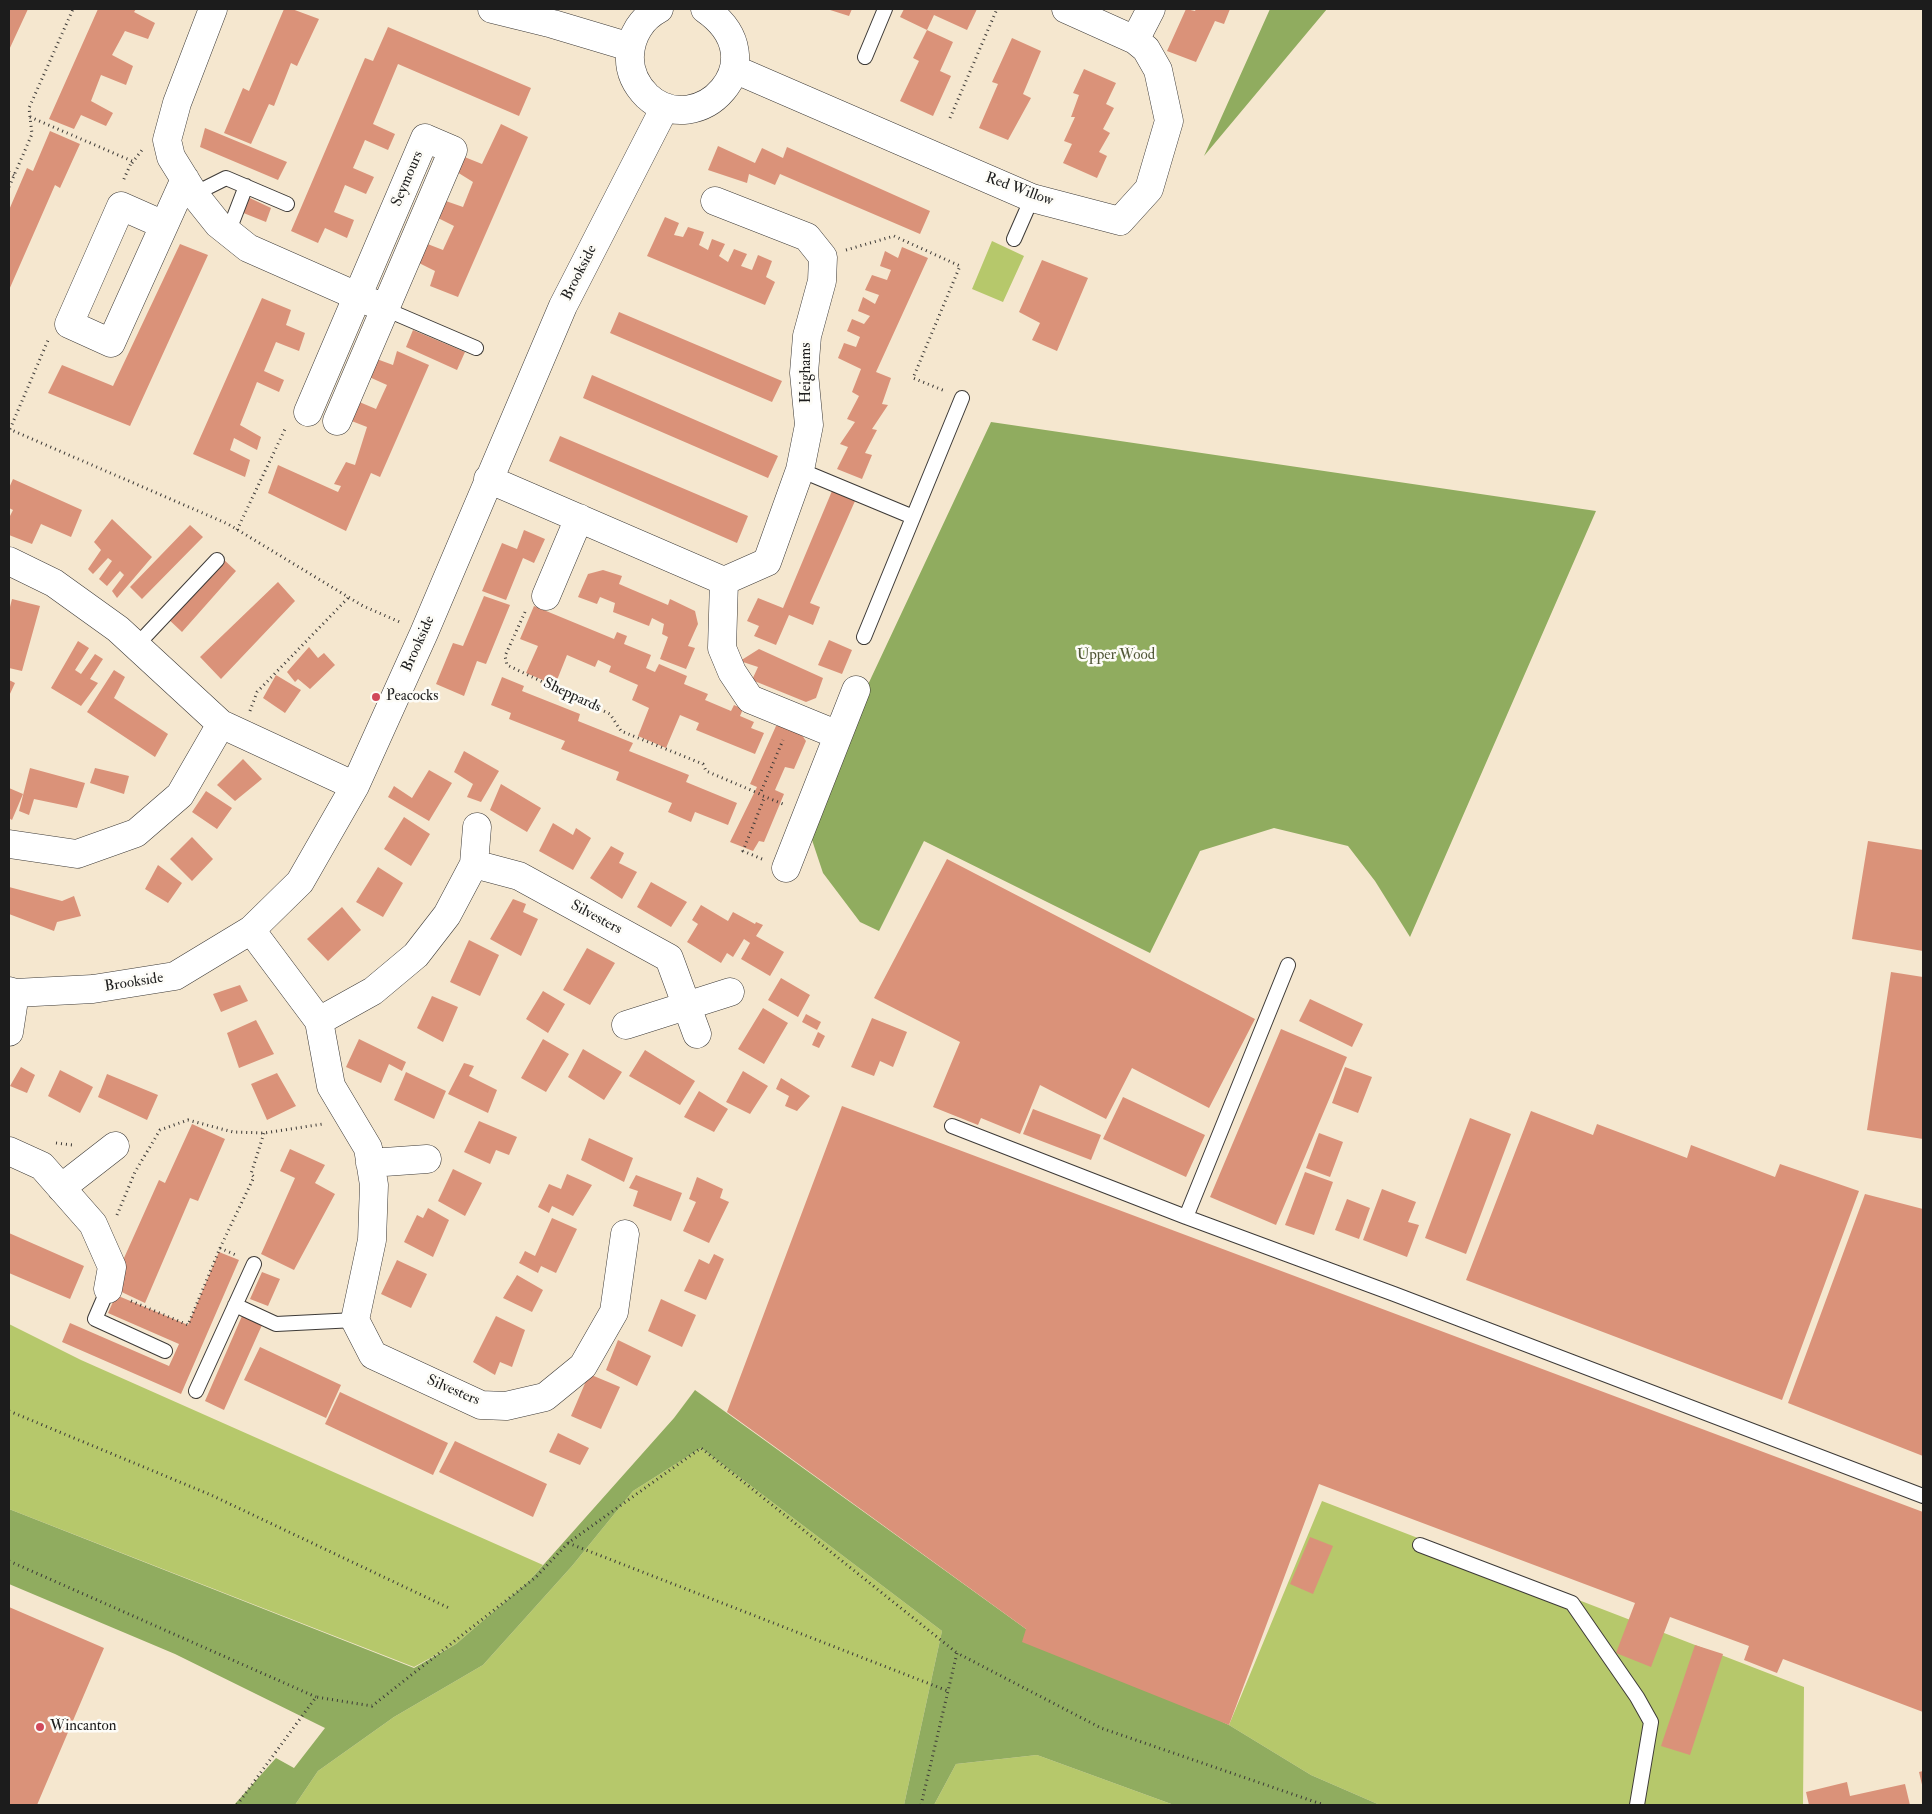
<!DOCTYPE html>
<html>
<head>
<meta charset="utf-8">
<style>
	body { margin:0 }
	#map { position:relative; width:1932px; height:1814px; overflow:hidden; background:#f5e7cf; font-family:"IM FELL Double Pica",serif }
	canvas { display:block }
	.frame { position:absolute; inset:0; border:10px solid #1c1c1c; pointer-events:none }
</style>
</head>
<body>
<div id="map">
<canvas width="1932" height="1814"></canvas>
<div class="frame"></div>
</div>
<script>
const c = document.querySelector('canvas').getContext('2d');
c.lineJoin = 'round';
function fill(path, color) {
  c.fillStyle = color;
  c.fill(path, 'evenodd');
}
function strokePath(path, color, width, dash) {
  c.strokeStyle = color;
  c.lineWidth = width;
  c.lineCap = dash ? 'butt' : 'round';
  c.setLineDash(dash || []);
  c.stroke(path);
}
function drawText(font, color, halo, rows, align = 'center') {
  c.font = font + ' "IM FELL Double Pica",serif';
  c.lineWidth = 5;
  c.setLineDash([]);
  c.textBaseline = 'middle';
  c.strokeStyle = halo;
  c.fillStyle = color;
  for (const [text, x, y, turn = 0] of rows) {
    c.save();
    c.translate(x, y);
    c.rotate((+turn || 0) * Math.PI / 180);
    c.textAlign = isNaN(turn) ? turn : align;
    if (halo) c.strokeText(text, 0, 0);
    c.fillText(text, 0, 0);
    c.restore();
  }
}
fill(new Path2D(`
	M 992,241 L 1024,256 L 1003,302 L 972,289 Z
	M 9,1324 L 81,1360 L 543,1565 L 529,1581 L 456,1644 L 414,1667 L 9,1509 Z
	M 701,1448 L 942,1631 L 904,1805 L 295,1805 L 318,1771 L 394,1717 L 483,1665 L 572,1566 L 633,1491 Z
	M 1322,1501 L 1804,1687 L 1803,1805 L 1380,1805 L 1311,1775 L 1229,1725 Z
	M 1037,1755 L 1174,1805 L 934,1805 L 956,1764 Z`), '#b6c86b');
fill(new Path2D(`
	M 1270,9 L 1327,9 L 1204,156 Z
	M 991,422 L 1596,511 L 1410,937 L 1375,881 L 1348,846 L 1274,828 L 1200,851 L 1150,953 L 924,841 L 879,931 L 860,922 L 823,873 L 805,819 Z
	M 695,1390 L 1026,1629 L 1229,1725 L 1311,1775 L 1380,1805 L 1174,1805 L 1037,1755 L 956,1764 L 934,1805 L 904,1805 L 942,1631 L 701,1448 L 633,1491 L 572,1566 L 483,1665 L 394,1717 L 318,1771 L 295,1805 L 234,1805 L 276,1758 L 294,1768 L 325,1728 L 175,1654 L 9,1584 L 9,1509 L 414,1668 L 456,1644 L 529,1581 L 674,1418 Z`), '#90ac5f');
fill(new Path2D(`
	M 9,9 L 28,9 L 9,50 Z
	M 98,9 L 136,9 L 134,12 L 155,23 L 148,39 L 125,31 L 112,55 L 133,66 L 126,85 L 101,75 L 91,101 L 113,113 L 106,126 L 81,115 L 74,129 L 49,119 Z
	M 284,9 L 292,9 L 319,19 L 297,66 L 291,63 L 274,106 L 269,104 L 251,144 L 224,133 L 243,88 L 249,91 Z
	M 827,9 L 852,9 L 849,16 Z
	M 904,9 L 977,9 L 967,30 L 934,15 L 927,30 L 953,42 L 940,71 L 951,76 L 933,116 L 900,101 L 919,61 L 913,58 L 927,30 L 900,17 Z
	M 1186,9 L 1195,11 L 1196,9 L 1230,9 L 1224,24 L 1215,21 L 1196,62 L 1167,51 Z
	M 388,27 L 531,88 L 519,116 L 398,64 L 373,124 L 395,134 L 388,150 L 365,140 L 353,168 L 374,177 L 366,194 L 345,185 L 334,212 L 354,220 L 347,238 L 325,228 L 318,243 L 291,231 L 365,58 L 373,61 Z
	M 1012,38 L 1041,51 L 1023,94 L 1031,98 L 1008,140 L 979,128 L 998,84 L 992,82 Z
	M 1084,69 L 1116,83 L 1106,104 L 1114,108 L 1103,129 L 1110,133 L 1099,152 L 1107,156 L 1097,178 L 1063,163 L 1072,144 L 1064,141 L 1075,117 L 1071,117 L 1079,95 L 1073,93 Z
	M 501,124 L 528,137 L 458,297 L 430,286 L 435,271 L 417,262 L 425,243 L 443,250 L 454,226 L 436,217 L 443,200 L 463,207 L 473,182 L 457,172 L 462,156 L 482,164 Z
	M 205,128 L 287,162 L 278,180 L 200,147 Z
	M 50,131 L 80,144 L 60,188 L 55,185 L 9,290 L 9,210 L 27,168 L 33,171 Z
	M 718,146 L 755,163 L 762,148 L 783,158 L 787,147 L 930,211 L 920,234 L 780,174 L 775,185 L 749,174 L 747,183 L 708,170 Z
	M 237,192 L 271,208 L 266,222 L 231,208 Z
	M 665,217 L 679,223 L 674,235 L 683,237 L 688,227 L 704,232 L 699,245 L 708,250 L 712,239 L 725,244 L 719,256 L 728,262 L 734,249 L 747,254 L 741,266 L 752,270 L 758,255 L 772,261 L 766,277 L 775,282 L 765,305 L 647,256 Z
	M 180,244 L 208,255 L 130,426 L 48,393 L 62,365 L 113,386 Z
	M 902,247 L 928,258 L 876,372 L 891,378 L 882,404 L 888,405 L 872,429 L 877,430 L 865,453 L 872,455 L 862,479 L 837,469 L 848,447 L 840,444 L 855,422 L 847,419 L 859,396 L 852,392 L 861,369 L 838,358 L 844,343 L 856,347 L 860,337 L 847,331 L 852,319 L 864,324 L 870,316 L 858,311 L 863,297 L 875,304 L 879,295 L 865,290 L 872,275 L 887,280 L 891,270 L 880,266 L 885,251 L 898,258 Z
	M 1042,260 L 1088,278 L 1057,351 L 1032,340 L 1040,323 L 1019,312 Z
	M 262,298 L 291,310 L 286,325 L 305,333 L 299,351 L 276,342 L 264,371 L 284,380 L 279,392 L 257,382 L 240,425 L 261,437 L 257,450 L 234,438 L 230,450 L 250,460 L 245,477 L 193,454 Z
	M 619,312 L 782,381 L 772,402 L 610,333 Z
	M 413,330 L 465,352 L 457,370 L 406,347 Z
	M 397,351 L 429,365 L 380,477 L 371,473 L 346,531 L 268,493 L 278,465 L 338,492 L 341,486 L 334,484 L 346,462 L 355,465 L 367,427 L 349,420 L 357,401 L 376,409 L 387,385 L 367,376 L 374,358 L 393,365 Z
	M 592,375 L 778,456 L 768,478 L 583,398 Z
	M 560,436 L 748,516 L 737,543 L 549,461 Z
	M 13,479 L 82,510 L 71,537 L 41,524 L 32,544 L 9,535 L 9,518 L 13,510 L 9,508 L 9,488 Z
	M 832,491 L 855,501 L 810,603 L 820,607 L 813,625 L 789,615 L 776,645 L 754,636 L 759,626 L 747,621 L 758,598 L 783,608 Z
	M 112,519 L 152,557 L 117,598 L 112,591 L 124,575 L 120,571 L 107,586 L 99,579 L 112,561 L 108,558 L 93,574 L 88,569 L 101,550 L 94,542 Z
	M 190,525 L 203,537 L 142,599 L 130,587 Z
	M 524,530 L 545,539 L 534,563 L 523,558 L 506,600 L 482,591 L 502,543 L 517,549 Z
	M 221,557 L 236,571 L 182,632 L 165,616 Z
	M 603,570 L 622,576 L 619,584 L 668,605 L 670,599 L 695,611 L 698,624 L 688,646 L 695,648 L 686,669 L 660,659 L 668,637 L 662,634 L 664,624 L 652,618 L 649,626 L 613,612 L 615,603 L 600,597 L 597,604 L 578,597 L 588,574 Z
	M 278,582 L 295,601 L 221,679 L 200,657 Z
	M 484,596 L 510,605 L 486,664 L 477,661 L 464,696 L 436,684 L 453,643 L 463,646 Z
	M 12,599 L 40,606 L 22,671 L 9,668 L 9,611 Z
	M 534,606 L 614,639 L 617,632 L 627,636 L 624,644 L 651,655 L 646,668 L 655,672 L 659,664 L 687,676 L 684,684 L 708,694 L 705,700 L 731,711 L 734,705 L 743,709 L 740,716 L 754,722 L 751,728 L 764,733 L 755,754 L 696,730 L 699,723 L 680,715 L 666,748 L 638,736 L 649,708 L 632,700 L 638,685 L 609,672 L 611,666 L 598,660 L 595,667 L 567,655 L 555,685 L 526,673 L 538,646 L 520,639 Z
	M 829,640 L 852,650 L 842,674 L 818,665 Z
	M 78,641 L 89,648 L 75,670 L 81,674 L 95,654 L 103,659 L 90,679 L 98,683 L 81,706 L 51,688 Z
	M 309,647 L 318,658 L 324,653 L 335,665 L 310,689 L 298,679 L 295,682 L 287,672 Z
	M 759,649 L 823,678 L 816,698 L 806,702 L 752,680 L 758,667 L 740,661 Z
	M 114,670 L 125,677 L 114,698 L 168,734 L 155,757 L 87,712 Z
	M 276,675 L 301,690 L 285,713 L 263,698 Z
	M 502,677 L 524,686 L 522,691 L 580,714 L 578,721 L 633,743 L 629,751 L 689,775 L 686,782 L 737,803 L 728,825 L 695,812 L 691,822 L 668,812 L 672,803 L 616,780 L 619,772 L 561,749 L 565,741 L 509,719 L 511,713 L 491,705 Z
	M 9,680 L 15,683 L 9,696 Z
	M 776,726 L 787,726 L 799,731 L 806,741 L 794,769 L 785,767 L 775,790 L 784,794 L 764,842 L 759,841 L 753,851 L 730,842 L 757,787 L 750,784 Z
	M 464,751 L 499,771 L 481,802 L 467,797 L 473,784 L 454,772 Z
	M 243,759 L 262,779 L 235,801 L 217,785 Z
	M 30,768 L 85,783 L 77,808 L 34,799 L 29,815 L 19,811 Z
	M 95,768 L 129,776 L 124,794 L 90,783 Z
	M 429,770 L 452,783 L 429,821 L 388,797 L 394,786 L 412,798 Z
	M 501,784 L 541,808 L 527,832 L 490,810 Z
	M 9,788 L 23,794 L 12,820 L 9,818 Z
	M 206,791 L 232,808 L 217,829 L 192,812 Z
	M 404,817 L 430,834 L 411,866 L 384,849 Z
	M 553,823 L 573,835 L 576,828 L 591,838 L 573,870 L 539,851 Z
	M 192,837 L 213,859 L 192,881 L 170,859 Z
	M 1868,841 L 1923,850 L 1923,951 L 1852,939 Z
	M 611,846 L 624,853 L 619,863 L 637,872 L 622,899 L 590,878 Z
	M 947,859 L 1255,1019 L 1209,1108 L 1132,1068 L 1106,1119 L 1040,1085 L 1020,1134 L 981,1118 L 978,1125 L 933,1107 L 960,1042 L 874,998 Z
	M 158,865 L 182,883 L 168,903 L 145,889 Z
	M 378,867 L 403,883 L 383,917 L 356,902 Z
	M 651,882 L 687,902 L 671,927 L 637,907 Z
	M 9,887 L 62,901 L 74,896 L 81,916 L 57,922 L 54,931 L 9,914 Z
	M 513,899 L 526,904 L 523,912 L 538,919 L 521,956 L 490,939 Z
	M 701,905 L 728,921 L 733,912 L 755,924 L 756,922 L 763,925 L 756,936 L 784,952 L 770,976 L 741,959 L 750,943 L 744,939 L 733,957 L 727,953 L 721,963 L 687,942 L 698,924 L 692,920 Z
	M 342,907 L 361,930 L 328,961 L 307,939 Z
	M 469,940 L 499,955 L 480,996 L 450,982 Z
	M 587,948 L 615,963 L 590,1005 L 563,990 Z
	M 1891,972 L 1923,977 L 1923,1139 L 1867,1130 Z
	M 781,978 L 810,995 L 798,1017 L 768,1000 Z
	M 240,985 L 248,1001 L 221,1012 L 213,994 Z
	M 543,991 L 565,1004 L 548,1033 L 526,1019 Z
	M 432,996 L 458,1007 L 443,1042 L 417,1028 Z
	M 1310,999 L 1363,1024 L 1352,1047 L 1299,1021 Z
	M 763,1008 L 788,1023 L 764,1064 L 738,1049 Z
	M 806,1014 L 821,1022 L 817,1030 L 802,1022 Z
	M 872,1018 L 907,1032 L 893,1067 L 880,1061 L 874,1076 L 851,1067 Z
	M 256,1020 L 274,1054 L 239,1068 L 227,1033 Z
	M 1281,1029 L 1347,1057 L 1276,1225 L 1210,1197 Z
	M 818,1032 L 825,1036 L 819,1048 L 812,1045 Z
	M 359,1039 L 406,1062 L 402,1071 L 389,1064 L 381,1083 L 346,1067 Z
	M 543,1039 L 569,1054 L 546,1092 L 521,1078 Z
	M 583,1049 L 622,1072 L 604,1100 L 568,1077 Z
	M 645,1050 L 695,1081 L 680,1105 L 629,1076 Z
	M 464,1063 L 474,1066 L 469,1076 L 497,1090 L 488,1113 L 448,1094 Z
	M 21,1067 L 35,1075 L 27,1093 L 10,1086 Z
	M 1345,1067 L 1372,1077 L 1358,1113 L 1332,1103 Z
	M 60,1070 L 93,1087 L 80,1113 L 48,1096 Z
	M 743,1071 L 768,1086 L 750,1114 L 726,1102 Z
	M 406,1072 L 446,1091 L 434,1119 L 394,1100 Z
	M 277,1073 L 296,1106 L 267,1120 L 251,1084 Z
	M 107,1074 L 158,1095 L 147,1120 L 98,1097 Z
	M 781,1078 L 810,1096 L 797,1111 L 785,1106 L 789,1096 L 776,1089 Z
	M 699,1091 L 728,1109 L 714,1132 L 684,1117 Z
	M 1123,1097 L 1205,1135 L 1186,1177 L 1103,1139 Z
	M 842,1106 L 1923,1512 L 1923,1712 L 1783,1659 L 1777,1673 L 1744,1660 L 1749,1646 L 1670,1617 L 1651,1667 L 1616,1653 L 1635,1603 L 1319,1484 L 1229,1725 L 1022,1642 L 1026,1629 L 727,1412 Z
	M 1033,1109 L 1101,1135 L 1091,1160 L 1023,1134 Z
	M 1531,1111 L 1593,1135 L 1597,1124 L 1687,1158 L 1691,1145 L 1775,1177 L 1780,1164 L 1859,1191 L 1782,1400 L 1466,1280 Z
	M 1470,1118 L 1511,1134 L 1466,1254 L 1425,1238 Z
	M 479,1121 L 517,1137 L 509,1155 L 496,1150 L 490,1164 L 464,1152 Z
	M 192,1124 L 225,1139 L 198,1201 L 190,1198 L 145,1303 L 111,1287 L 159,1180 L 165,1183 Z
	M 1319,1133 L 1343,1142 L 1330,1177 L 1306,1168 Z
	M 589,1138 L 633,1158 L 624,1182 L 581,1160 Z
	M 290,1149 L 325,1165 L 315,1183 L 335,1194 L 294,1270 L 261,1254 L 295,1178 L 280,1171 Z
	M 453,1169 L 482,1183 L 465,1216 L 438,1201 Z
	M 1305,1172 L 1333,1182 L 1314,1235 L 1285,1225 Z
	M 567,1174 L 592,1185 L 573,1216 L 552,1206 L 549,1213 L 538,1207 L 549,1184 L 561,1189 Z
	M 636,1175 L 682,1193 L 671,1221 L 633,1206 L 638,1191 L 629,1188 Z
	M 697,1177 L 723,1189 L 720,1198 L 729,1202 L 709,1243 L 683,1231 L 696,1202 L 689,1199 Z
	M 1382,1189 L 1416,1202 L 1408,1222 L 1419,1225 L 1407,1257 L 1363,1240 Z
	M 1865,1194 L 1923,1209 L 1923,1456 L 1788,1403 Z
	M 1347,1199 L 1370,1208 L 1359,1239 L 1335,1230 Z
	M 428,1208 L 449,1220 L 433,1257 L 404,1242 L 417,1215 L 423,1218 Z
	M 552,1218 L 577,1229 L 556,1273 L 541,1266 L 538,1273 L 519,1263 L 525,1251 L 535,1256 Z
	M 9,1233 L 84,1266 L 70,1299 L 9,1273 Z
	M 219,1252 L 239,1260 L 181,1394 L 62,1342 L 70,1323 L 169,1366 L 179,1344 L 108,1313 L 116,1295 L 188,1325 Z
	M 714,1254 L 724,1259 L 706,1300 L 684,1291 L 699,1259 L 709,1264 Z
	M 397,1260 L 427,1274 L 411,1308 L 381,1294 Z
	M 262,1272 L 280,1279 L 268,1306 L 250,1299 Z
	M 517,1275 L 543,1290 L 532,1312 L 503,1298 Z
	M 661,1299 L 696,1315 L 682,1347 L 648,1331 Z
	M 242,1316 L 262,1325 L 224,1410 L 205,1401 Z
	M 496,1316 L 525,1330 L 512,1367 L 500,1362 L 495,1375 L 473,1362 Z
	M 618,1340 L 651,1356 L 637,1386 L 606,1370 Z
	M 260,1347 L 341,1385 L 326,1418 L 244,1380 Z
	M 589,1374 L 620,1387 L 601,1429 L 571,1416 Z
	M 340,1392 L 448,1443 L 433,1475 L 325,1424 Z
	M 558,1433 L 589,1448 L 580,1465 L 549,1452 Z
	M 455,1441 L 547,1484 L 533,1517 L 439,1472 Z
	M 1310,1537 L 1333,1546 L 1313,1594 L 1290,1584 Z
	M 9,1607 L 104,1648 L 37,1805 L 9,1805 Z
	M 1695,1645 L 1723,1654 L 1690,1755 L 1661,1746 Z
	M 1923,1771 L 1923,1789 L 1919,1772 Z
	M 1847,1782 L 1850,1796 L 1905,1784 L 1910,1805 L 1809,1805 L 1806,1792 Z`), '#da9279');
const service = new Path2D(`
	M 865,57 L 885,9
	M 194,194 L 226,178 L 287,204
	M 228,233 L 246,186
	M 1014,239 L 1032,198
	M 385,309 L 476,348
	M 800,470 L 913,517
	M 864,637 L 962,398
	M 136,646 L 217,560
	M 1288,965 L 1186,1217 L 1394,1294 L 1923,1496
	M 952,1126 L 1186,1217
	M 108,1289 L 95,1319 L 165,1351
	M 235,1305 L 276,1324 L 355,1320
	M 196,1391 L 254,1264
	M 1420,1545 L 1572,1603 L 1637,1697 L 1651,1722 L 1637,1805`);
const minor = new Path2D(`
	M 213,9 L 177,103 L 167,140 L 171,157 L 194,194 L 218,224 L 248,248 L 375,304
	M 492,9 L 553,24 L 630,47
	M 659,9 C 642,18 631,35 630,55 C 629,71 636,85 647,96 C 697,143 780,61 705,9
	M 1135,40 L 1151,9
	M 734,69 L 1032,198 L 1120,221 L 1149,189 L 1169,121 L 1158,70 L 1146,49 L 1135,40 L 1066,9
	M 715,201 L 807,237 L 823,257 L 822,281 L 807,336 L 804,373 L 809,425 L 800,470 L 767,562 L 724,581
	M 164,225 L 121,206 L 69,324 L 111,343 L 185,179
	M 308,412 L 425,138 L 453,150 L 337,421
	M 488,479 L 724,581 L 722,648 L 732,672 L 750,699 L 838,735
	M 9,561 L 54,583 L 118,629 L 221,724 L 355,786
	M 546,596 L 579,518
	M 9,844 L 77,854 L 136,833 L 180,795 L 221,724
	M 474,864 L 519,876 L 669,958 L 697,1034
	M 786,868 L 856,690
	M 251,930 L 319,1021 L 331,1086 L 368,1148 L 374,1185 L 372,1240 L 355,1320 L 373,1355 L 481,1405 L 506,1406 L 545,1397 L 583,1366 L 614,1312 L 625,1234
	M 9,991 L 15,993 L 93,989 L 175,976 L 251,930 L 300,882 L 355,786 L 424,633 L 563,306 L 665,107
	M 319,1021 L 373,991 L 416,955 L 447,915 L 474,864 L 477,827
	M 626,1025 L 730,992
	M 9,1032 L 15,993
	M 9,1151 L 42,1166 L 93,1224 L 112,1267 L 108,1289
	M 370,1163 L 427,1159
	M 61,1188 L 115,1146`);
strokePath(service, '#3d3a37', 16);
strokePath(minor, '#3d3a37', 29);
strokePath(new Path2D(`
	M 30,117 L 132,161 L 123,181
	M 950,118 L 997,9
	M 132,163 L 142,150
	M 9,172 L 14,175
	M 9,187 L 32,134 L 29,108 L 73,9
	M 846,250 L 894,236 L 960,266 L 913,378 L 945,391
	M 9,429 L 228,524 L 363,606 L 402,623
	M 10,429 L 49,338
	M 237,530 L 286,427
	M 525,612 L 505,656 L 507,665 L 610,714 L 621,731 L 703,764 L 706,771 L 760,794 L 783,740
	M 250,711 L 257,692 L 349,597
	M 763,796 L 783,804
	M 762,859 L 743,851 L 765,796
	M 56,1143 L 72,1145
	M 117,1215 L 135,1172 L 160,1130 L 188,1120 L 233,1132 L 264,1133 L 323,1124
	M 220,1248 L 238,1256
	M 131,1301 L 188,1325 L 220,1248 L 254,1177 L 251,1174 L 264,1133
	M 9,1411 L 211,1495 L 451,1609
	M 568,1543 L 948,1691
	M 9,1561 L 316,1697
	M 237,1805 L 316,1697 L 372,1706 L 536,1577 L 568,1543 L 701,1448 L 957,1653
	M 921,1805 L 957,1653 L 1101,1728 L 1324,1805`), '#3d3a37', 3, [1, 4]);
strokePath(service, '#fff', 14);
strokePath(minor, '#fff', 28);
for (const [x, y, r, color] of [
	[376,697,5,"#d1495b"],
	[40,1727,5,"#d1495b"]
]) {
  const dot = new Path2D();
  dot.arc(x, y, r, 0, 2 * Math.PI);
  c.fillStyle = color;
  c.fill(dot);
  strokePath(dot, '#fdfcf7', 2);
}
drawText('15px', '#1c1c1c', '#fdfcf7', [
	["Seymours",408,179,-67],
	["Red Willow",1019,190,20],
	["Brookside",580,273,-63],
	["Heighams",807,373,-90],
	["Brookside",419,644,-66],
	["Sheppards",572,696,25],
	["Silvesters",596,918,28],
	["Brookside",134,983,-9],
	["Silvesters",453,1391,23]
]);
drawText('15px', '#525838', '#fdfcf7', [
	["Upper Wood",1116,656]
]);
drawText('15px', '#1c1c1c', '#fdfcf7', [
	["Peacocks",386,697],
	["Wincanton",50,1727]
], 'left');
</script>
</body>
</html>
